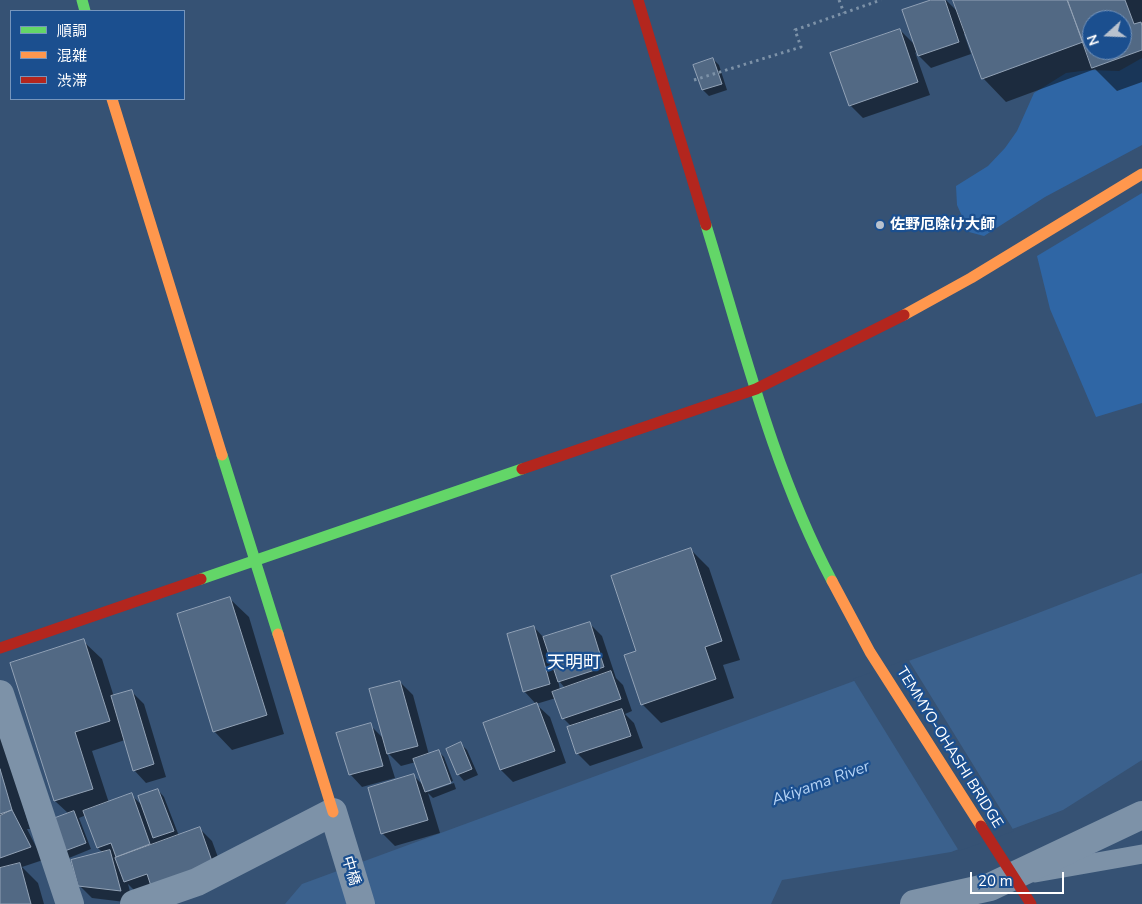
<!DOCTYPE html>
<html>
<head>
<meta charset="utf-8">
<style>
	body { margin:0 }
	#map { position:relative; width:1142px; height:904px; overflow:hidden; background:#365274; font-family:"Nunito Sans","Noto Sans JP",sans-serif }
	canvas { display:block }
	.legend { position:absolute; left:10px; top:10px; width:175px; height:90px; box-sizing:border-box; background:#1b4f8f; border:1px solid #7695bc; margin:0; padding:6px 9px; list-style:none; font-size:15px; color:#fff }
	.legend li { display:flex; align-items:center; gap:10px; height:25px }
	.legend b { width:25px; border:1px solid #7695bc }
	.north { position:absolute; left:1082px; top:10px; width:50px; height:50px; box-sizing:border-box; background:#1b4f8f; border:1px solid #7695bc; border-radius:50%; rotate:250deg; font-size:14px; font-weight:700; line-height:20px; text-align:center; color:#fff }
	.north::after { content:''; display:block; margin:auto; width:18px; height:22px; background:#b9c2ce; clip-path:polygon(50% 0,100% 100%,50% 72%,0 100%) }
	.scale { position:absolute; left:970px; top:872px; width:94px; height:22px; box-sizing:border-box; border:2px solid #fff; border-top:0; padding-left:6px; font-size:15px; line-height:18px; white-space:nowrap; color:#fff; -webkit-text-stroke:4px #1b4f8f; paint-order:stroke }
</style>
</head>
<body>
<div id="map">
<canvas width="1142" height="904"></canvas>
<ul class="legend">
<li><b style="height:6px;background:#63d668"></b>順調</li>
<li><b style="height:6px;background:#ff974d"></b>混雑</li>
<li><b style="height:6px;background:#b3261e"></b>渋滞</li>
</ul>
<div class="north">N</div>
<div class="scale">20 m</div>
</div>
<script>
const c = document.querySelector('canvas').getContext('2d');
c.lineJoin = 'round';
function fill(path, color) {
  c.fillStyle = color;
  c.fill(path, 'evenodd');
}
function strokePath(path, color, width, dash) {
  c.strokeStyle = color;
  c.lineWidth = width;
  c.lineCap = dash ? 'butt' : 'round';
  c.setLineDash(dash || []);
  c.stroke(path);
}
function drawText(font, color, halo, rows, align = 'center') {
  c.font = font + ' "Nunito Sans","Noto Sans JP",sans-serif';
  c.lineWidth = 4.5;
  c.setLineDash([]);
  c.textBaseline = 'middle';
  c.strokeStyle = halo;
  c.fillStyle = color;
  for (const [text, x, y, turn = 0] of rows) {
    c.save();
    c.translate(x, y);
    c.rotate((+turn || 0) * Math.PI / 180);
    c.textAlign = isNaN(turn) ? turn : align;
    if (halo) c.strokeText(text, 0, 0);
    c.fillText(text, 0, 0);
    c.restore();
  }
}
fill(new Path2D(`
	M 1142,58 L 1142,145 L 1045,197 L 984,236 L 969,232 L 957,205 L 956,186 L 988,166 L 1005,148 L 1017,131 L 1034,93 L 1066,73 L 1089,70 L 1119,71 Z
	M 1142,193 L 1142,403 L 1096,417 L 1050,309 L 1037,256 Z`), '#2f66a5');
fill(new Path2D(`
	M 1142,573 L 1142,760 L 1063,810 L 951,852 L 782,880 L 771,904 L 285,904 L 302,884 L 1020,620 Z`), '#3b618d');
fill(new Path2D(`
	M 908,659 L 1014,831 L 959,851 L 853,679 Z`), '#365274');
fill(new Path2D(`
	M 935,0 L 946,0 L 958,12 L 954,0 L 1142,0 L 1142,82 L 1117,91 L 1095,69 L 1006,102 L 983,78 L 966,33 L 964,34 L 971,54 L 931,68 L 915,52 L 930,95 L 863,118 L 850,105 L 900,30 L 916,46 ZM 1092,20 L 1122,20 L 1122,50 L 1092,50 Z
	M 713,59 L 719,65 L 727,90 L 709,96 L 703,90 Z
	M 691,550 L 709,568 L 740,660 L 723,665 L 734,698 L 661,723 L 642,704 L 638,652 Z
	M 230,599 L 249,617 L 284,734 L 232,750 L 214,731 Z
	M 589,623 L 602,636 L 616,678 L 623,685 L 632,711 L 625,714 L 634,723 L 643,748 L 590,766 L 577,753 L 572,727 L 563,718 L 556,698 L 536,704 L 524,691 L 534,627 L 544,638 ZM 558,680 L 566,689 L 560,690 Z
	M 83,641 L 102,659 L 114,697 L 132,692 L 144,704 L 166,777 L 146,783 L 134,770 L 125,740 L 92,751 L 109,803 L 131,795 L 143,806 L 158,790 L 164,797 L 179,836 L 200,829 L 212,841 L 226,879 L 138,894 L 128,884 L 133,903 L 92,898 L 79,885 L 103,853 L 98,848 L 86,815 L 79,818 L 91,849 L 69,858 L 63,851 L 69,814 L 55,801 L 12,664 Z
	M 400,682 L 413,695 L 429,755 L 438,751 L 444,757 L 453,781 L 428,790 L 428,792 L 454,783 L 456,789 L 433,798 L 428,793 L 440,833 L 395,846 L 382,833 L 414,776 L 424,786 L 416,762 L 401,766 L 387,752 L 395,778 L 362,787 L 350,774 L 370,725 L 384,739 Z
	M 537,705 L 550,717 L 566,763 L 513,782 L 501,770 Z
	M 0,727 L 30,829 L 27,829 L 43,860 L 22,867 L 38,883 L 44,904 L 0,904 Z
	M 461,744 L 467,750 L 478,775 L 464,781 L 458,774 Z`), '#0007');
const building = new Path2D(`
	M 931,0 L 945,0 L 959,42 L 918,56 L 902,10 Z
	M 953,0 L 1067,0 L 1083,42 L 982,79 Z
	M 1068,0 L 1125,0 L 1134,24 L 1141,22 L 1142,26 L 1142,50 L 1092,68 ZM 1092,20 L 1122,20 L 1122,50 L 1092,50 Z
	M 900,29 L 918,82 L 849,106 L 830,53 Z
	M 713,58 L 722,84 L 702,90 L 693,65 Z
	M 691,548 L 722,641 L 705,647 L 716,679 L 641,705 L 624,655 L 636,651 L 611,576 Z
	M 230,597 L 267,715 L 213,732 L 177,614 Z
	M 590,622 L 604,667 L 558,682 L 543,637 Z
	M 534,626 L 550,684 L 523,692 L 507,634 Z
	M 84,639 L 110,721 L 75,732 L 93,789 L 54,801 L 10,663 Z
	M 611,671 L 621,699 L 562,719 L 552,692 Z
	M 400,681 L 418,746 L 387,754 L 369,689 Z
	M 132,690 L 154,764 L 133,771 L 111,696 Z
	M 537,703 L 555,751 L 500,770 L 483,723 Z
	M 622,709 L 631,736 L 576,754 L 567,727 Z
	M 371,723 L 383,766 L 349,775 L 336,733 Z
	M 461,742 L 472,769 L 457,775 L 446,749 Z
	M 439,750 L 451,783 L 425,792 L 413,759 Z
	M 0,769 L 12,810 L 0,814 Z
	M 414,774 L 428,820 L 381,834 L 368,788 Z
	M 158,789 L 174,831 L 153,838 L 138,796 Z
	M 132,793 L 150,844 L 116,857 L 111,843 L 97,848 L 83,811 Z
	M 12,810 L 31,847 L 0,858 L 0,816 Z
	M 74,811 L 86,843 L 62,852 L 50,820 Z
	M 200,827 L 214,867 L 152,889 L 147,874 L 124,882 L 115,858 Z
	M 110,850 L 121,891 L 78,886 L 71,860 Z
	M 20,863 L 31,904 L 0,904 L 0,868 Z`);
fill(building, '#526984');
strokePath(building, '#92a2b6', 1);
strokePath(new Path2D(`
	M 839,0 L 844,13
	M 694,80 L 801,47 L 795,30 L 881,0`), '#7d92a8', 3, [2.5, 4]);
strokePath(new Path2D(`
	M 1035,873 L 1142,854`), '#7d92a8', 19);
strokePath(new Path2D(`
	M 0,694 L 70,904
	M 134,904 L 197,882 L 333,812 L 361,904
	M 914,904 L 990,887 L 1142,815`), '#7d92a8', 28);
strokePath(new Path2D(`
	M 82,0 L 85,11
	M 706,225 C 743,345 773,470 832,581
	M 222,455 L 278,634
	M 201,579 L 522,469`), '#63d668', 11);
strokePath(new Path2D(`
	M 112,99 L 222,455
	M 904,315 L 971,278 L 1142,174
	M 832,581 L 870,652 L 981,826
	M 278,634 L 333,812`), '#ff974d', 11);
strokePath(new Path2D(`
	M 638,0 L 706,225
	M 522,469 L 756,389 L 904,315
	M 0,648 L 201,579
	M 981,826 L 1031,904`), '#b3261e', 11);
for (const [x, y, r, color] of [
	[880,225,5,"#b9c2ce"]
]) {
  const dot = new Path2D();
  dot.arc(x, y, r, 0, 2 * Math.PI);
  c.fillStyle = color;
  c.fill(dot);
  strokePath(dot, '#1b4f8f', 2);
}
drawText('bold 15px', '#fff', '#1b4f8f', [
	["佐野厄除け大師",890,225]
], 'left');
drawText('15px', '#fff', '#1b4f8f', [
	["TEMMYO-OHASHI BRIDGE",949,748,58],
	["中橋",350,871,73]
]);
drawText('italic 16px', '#b5d3f5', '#1b4f8f', [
	["Akiyama River",821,784,-20]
]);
drawText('18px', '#fff', '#1b4f8f', [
	["天明町",574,664]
]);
</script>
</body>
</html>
